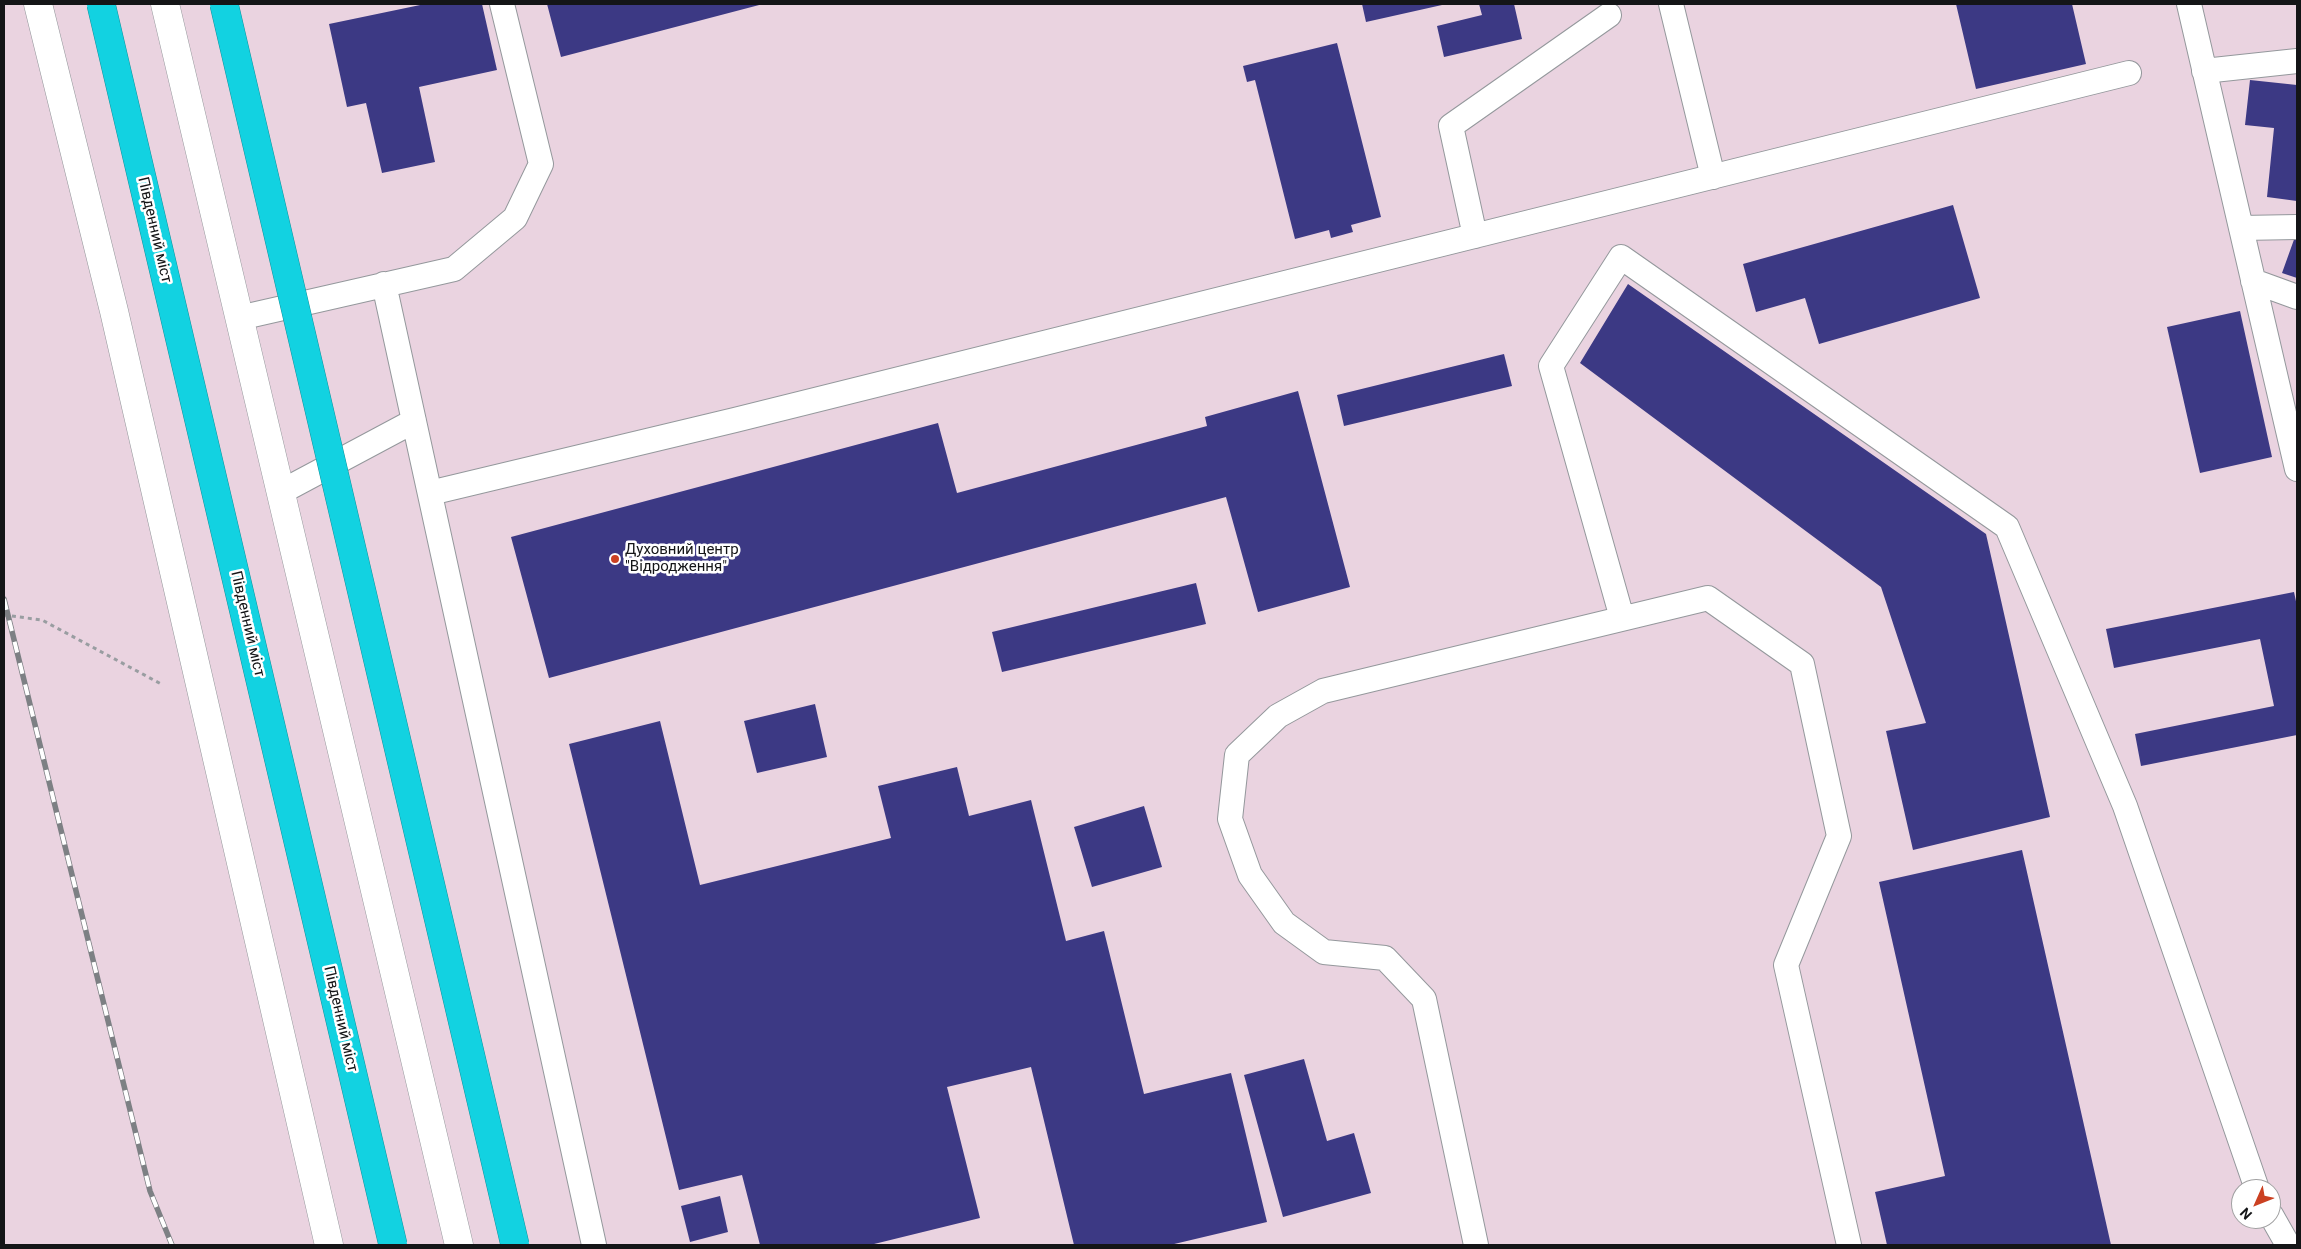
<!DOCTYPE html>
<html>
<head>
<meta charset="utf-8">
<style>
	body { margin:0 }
	#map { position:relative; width:2301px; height:1249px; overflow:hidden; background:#e0e5ea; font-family:Roboto,sans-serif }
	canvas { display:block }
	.frame { position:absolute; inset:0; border:5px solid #141517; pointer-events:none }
	.north { position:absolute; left:2231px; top:1179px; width:50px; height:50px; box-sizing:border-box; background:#fff; border:1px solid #a1a1a2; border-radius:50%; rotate:226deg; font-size:14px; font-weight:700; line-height:20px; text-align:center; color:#141517 }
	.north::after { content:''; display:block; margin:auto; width:18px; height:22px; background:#cb4122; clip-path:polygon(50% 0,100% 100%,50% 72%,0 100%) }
</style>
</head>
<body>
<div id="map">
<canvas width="2301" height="1249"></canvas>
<div class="frame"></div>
<div class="north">N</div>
</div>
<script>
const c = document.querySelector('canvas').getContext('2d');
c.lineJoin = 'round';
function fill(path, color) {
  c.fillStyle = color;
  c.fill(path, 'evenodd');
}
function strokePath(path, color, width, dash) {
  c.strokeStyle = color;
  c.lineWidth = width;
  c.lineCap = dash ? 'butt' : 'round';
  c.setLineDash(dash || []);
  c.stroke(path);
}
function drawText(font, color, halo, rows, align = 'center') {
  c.font = font + ' Roboto,sans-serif';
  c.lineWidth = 5;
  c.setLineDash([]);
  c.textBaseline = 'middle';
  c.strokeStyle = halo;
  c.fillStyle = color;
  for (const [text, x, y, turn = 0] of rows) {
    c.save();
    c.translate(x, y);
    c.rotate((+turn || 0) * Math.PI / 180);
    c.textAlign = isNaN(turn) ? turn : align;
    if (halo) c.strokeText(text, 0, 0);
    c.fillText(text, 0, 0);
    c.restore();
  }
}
fill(new Path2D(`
	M 4,4 L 2297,4 L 2297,1245 L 4,1245 ZM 2241,1189 L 2271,1189 L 2271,1219 L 2241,1219 Z`), '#ead3e0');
fill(new Path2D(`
	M 425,4 L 482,4 L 497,70 L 419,87 L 435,162 L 382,173 L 366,103 L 347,107 L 329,24 Z
	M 547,4 L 763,4 L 561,57 Z
	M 1362,4 L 1442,4 L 1442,5 L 1366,22 Z
	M 1479,4 L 1514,4 L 1522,39 L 1444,57 L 1437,26 L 1482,15 Z
	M 1956,4 L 2072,4 L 2086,64 L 1976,89 Z
	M 1337,43 L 1381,217 L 1351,225 L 1353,232 L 1331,238 L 1329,230 L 1295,239 L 1255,80 L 1247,82 L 1243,66 Z
	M 2250,80 L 2297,85 L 2297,201 L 2267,197 L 2274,128 L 2245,125 Z
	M 1953,205 L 1980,298 L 1819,344 L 1805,298 L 1756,312 L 1743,264 Z
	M 2296,234 L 2297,235 L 2297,278 L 2282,273 Z
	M 1628,284 L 1986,534 L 2050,817 L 1913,850 L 1886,731 L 1926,723 L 1881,587 L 1580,363 Z
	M 2240,311 L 2272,457 L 2200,473 L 2167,327 Z
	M 1504,354 L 1512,386 L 1344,426 L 1337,395 Z
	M 1298,391 L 1350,587 L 1258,612 L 1226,497 L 549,678 L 511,537 L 938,423 L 957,493 L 1207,426 L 1205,417 Z
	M 1196,583 L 1206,624 L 1002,672 L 992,632 Z
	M 2294,592 L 2297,606 L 2297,735 L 2141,766 L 2135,734 L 2274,706 L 2260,639 L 2114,668 L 2106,629 Z
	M 815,704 L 827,757 L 757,773 L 744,721 Z
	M 660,721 L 700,885 L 891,838 L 878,786 L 957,767 L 969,816 L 1031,800 L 1066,941 L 1104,931 L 1144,1094 L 1231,1073 L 1267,1222 L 1170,1245 L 1074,1245 L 1031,1067 L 947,1087 L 980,1218 L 870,1245 L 760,1245 L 742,1175 L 679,1190 L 569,744 Z
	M 1144,806 L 1162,867 L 1092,887 L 1074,827 Z
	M 2022,850 L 2111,1245 L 1887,1245 L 1875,1192 L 1945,1176 L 1879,882 Z
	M 1304,1059 L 1327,1141 L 1354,1133 L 1371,1193 L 1283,1217 L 1244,1075 Z
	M 720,1196 L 728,1232 L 690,1242 L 681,1206 Z`), '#3c3984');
const lane = new Path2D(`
	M 1671,4 L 1713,177
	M 2189,4 L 2297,469
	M 2204,71 L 2297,61
	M 2241,228 L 2297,227
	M 1475,236 L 1451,126 L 1609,15
	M 2253,281 L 2297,297
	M 384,284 L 594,1245
	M 239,318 L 454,269 L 515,218 L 541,164 L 502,4
	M 281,492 L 414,421
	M 430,493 L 735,420 L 2129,73
	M 1622,618 L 1551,366 L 1621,257 L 2007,527 L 2125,806 L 2257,1189
	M 2271,1215 L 2288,1245
	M 1476,1245 L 1424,999 L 1385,958 L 1324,952 L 1284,923 L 1250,875 L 1230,819 L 1237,755 L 1278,716 L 1323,691 L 1708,598 L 1802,664 L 1839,836 L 1786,965 L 1849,1245`);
const street = new Path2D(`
	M 38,4 L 114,311 L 329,1245
	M 165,4 L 459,1245`);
strokePath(lane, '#94989c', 26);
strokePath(street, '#94989c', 29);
strokePath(new Path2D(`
	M 4,615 L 42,620 L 163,685`), '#999da1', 3, [4, 4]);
strokePath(lane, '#fff', 24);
strokePath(street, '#fff', 28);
const rail = new Path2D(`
	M 4,599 L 150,1191 L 172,1245`);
strokePath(rail, '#7d8084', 5.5);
strokePath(rail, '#fff', 4, [11]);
const highwayBridge = new Path2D(`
	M 101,4 L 393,1245
	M 224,4 L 515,1245`);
strokePath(highwayBridge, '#13909a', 29, []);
strokePath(highwayBridge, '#12d2e1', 28);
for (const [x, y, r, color] of [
	[615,559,5,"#cb4122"]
]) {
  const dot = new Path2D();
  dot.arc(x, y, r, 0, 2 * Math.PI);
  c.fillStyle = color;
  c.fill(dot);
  strokePath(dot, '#fff', 2);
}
drawText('15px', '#141517', '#fff', [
	["Південний міст",154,230,77],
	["Південний міст",247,624,77],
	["Південний міст",340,1019,77]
]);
drawText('15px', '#141517', '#fff', [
	["Духовний центр",625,550],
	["\"Відродження\"",625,567]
], 'left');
</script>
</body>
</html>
